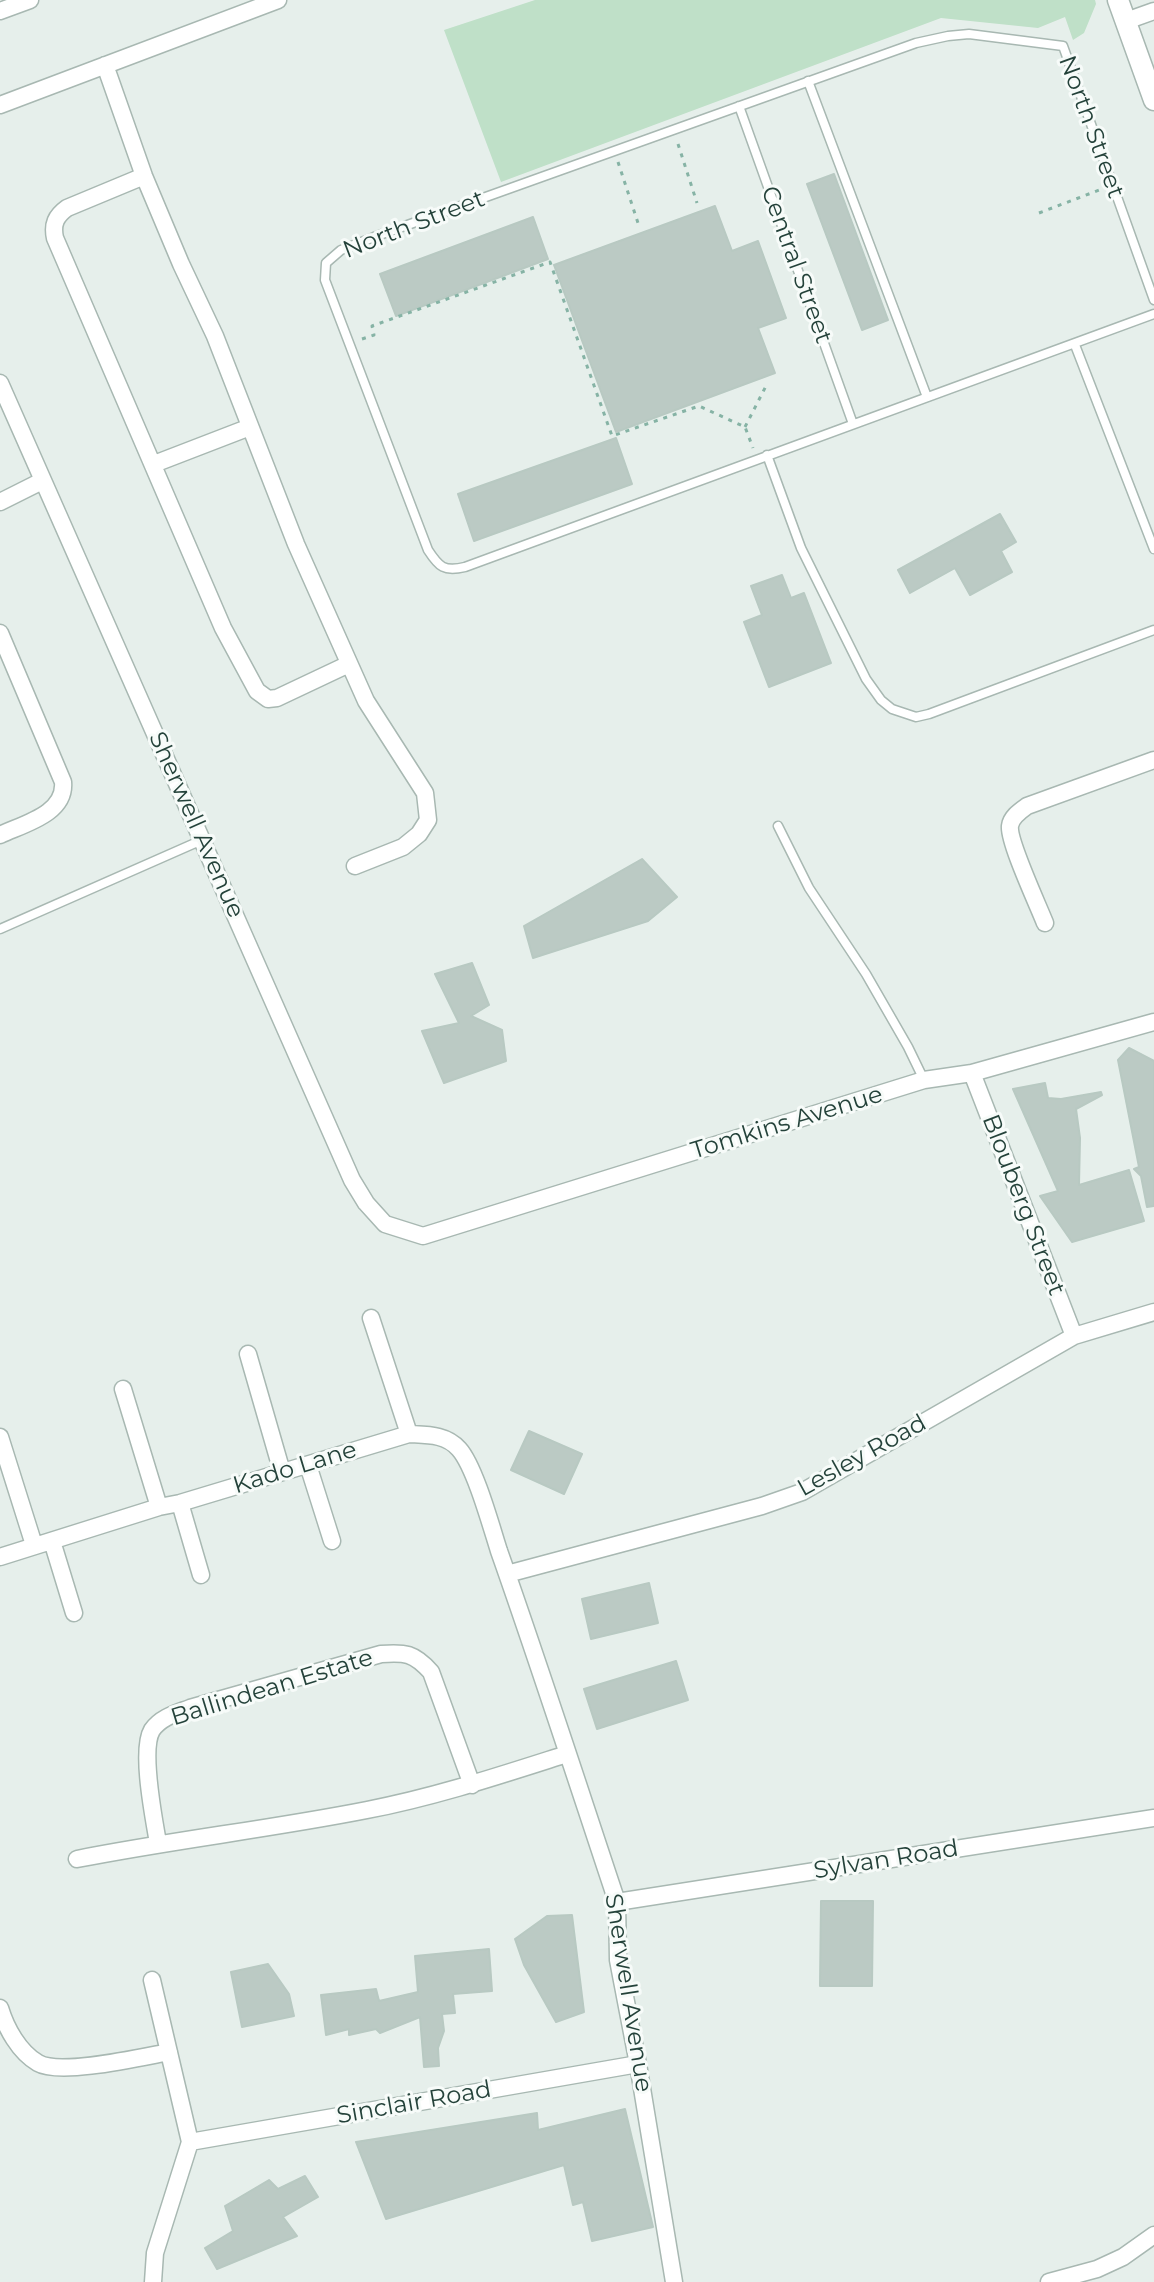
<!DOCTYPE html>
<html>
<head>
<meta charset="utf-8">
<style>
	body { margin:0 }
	canvas { display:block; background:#e6efeb }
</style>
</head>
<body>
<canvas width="1154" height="2282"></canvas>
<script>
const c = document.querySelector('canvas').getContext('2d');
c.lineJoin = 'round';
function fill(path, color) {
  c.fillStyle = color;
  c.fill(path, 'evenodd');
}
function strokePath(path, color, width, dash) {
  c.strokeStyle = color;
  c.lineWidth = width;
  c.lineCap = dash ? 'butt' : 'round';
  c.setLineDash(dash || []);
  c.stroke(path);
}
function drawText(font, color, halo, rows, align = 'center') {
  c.font = font + ' Montserrat,sans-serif';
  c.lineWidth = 6;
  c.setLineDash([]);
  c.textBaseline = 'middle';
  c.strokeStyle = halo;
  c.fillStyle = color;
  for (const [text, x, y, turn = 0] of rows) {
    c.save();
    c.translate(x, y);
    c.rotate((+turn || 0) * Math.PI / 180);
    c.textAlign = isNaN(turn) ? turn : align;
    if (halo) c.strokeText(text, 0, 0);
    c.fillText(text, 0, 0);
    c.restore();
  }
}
fill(new Path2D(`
	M 535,0 L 1095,0 L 1096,4 L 1084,33 L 1073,40 L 1065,17 L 1038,28 L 941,18 L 501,182 L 444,30 Z`), '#bfe0c8');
const building = new Path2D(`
	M 834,174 L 888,320 L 862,330 L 807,184 Z
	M 715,206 L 732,251 L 758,241 L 786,318 L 758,328 L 775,373 L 616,432 L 554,265 Z
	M 533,217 L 548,259 L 396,316 L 380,274 Z
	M 616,438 L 632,484 L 474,541 L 458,494 Z
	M 1000,514 L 1016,542 L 1001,551 L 1012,572 L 970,595 L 955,568 L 910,593 L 898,570 Z
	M 782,575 L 791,598 L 804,593 L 831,663 L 769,687 L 744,622 L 762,615 L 751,586 Z
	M 642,859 L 677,897 L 648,921 L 533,958 L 524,926 Z
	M 472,963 L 489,1005 L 471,1016 L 502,1030 L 506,1061 L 444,1083 L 422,1031 L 459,1023 L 435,974 Z
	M 1129,1048 L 1154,1061 L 1154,1206 L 1147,1207 L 1141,1176 L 1134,1169 L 1139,1167 L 1118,1060 Z
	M 1045,1083 L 1048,1098 L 1061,1099 L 1101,1092 L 1102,1095 L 1076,1109 L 1080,1138 L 1079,1185 L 1129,1170 L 1144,1221 L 1072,1242 L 1040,1196 L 1058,1191 L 1013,1089 Z
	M 529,1431 L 582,1454 L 564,1494 L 511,1470 Z
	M 649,1583 L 658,1623 L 591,1639 L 582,1599 Z
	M 676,1661 L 688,1700 L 597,1729 L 584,1689 Z
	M 821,1901 L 873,1901 L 872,1986 L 820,1986 Z
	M 572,1915 L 584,2012 L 556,2022 L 524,1965 L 515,1939 L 547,1916 Z
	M 489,1949 L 492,1991 L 453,1994 L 455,2013 L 442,2014 L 444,2031 L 438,2048 L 439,2066 L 424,2067 L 420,2017 L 380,2033 L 376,2029 L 349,2035 L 349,2029 L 326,2035 L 321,1995 L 376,1989 L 379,2001 L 418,1992 L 415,1956 Z
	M 268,1964 L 289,1994 L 294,2016 L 242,2027 L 231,1972 Z
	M 625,2109 L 653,2227 L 592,2241 L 583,2202 L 573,2205 L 564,2165 L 386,2219 L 356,2142 L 537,2113 L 538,2130 Z
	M 305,2176 L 318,2197 L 283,2217 L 297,2236 L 217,2269 L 205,2248 L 233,2231 L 225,2206 L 269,2180 L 278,2189 Z`);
fill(building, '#bbcac4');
strokePath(building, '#b8c9c2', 2);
const service = new Path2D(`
	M 808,81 L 927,397
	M 739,106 L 853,424
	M 1154,300 L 1063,46 L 969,34 L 948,36 L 916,43 L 374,237 L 341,250 L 326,263 L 325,280 L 428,550 C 439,567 444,572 465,567 L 1154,314
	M 1075,345 L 1154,549
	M 767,455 L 801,548 L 866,679 L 881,700 L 892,709 L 916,717 L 929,714 L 1154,630
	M 778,826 L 809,888 L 866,974 L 908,1047 L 924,1080
	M 0,929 L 202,840`);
const minor = new Path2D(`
	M 0,11 L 30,0
	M 1126,21 L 1154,11
	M 105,65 L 144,176 L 181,264 L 215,336 L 296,544 L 366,701 L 425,793 L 428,820 L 419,834 L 403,847 L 355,866
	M 0,105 L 278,0
	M 144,176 L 67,208 C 56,216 52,224 55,238 L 223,628 L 257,691 L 268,699 L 277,698 L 349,664
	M 0,383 L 352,1180 L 366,1203 L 385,1224 L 423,1236 L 924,1080 L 972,1073 L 1154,1022
	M 154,464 L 250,427
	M 0,502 L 42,481
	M 0,633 L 63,782 C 66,814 23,824 0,835
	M 1045,923 C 1038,905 1008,841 1010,826 C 1011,817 1020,811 1027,806 L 1154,760
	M 972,1073 L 1074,1336
	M 371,1318 L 409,1434
	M 248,1354 L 282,1472
	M 123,1389 L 159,1507
	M 0,1437 L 34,1545
	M 308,1465 L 332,1541
	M 180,1503 L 201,1575
	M 52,1541 L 74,1613
	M 0,1557 L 159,1507 L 180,1503 L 409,1434 C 427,1435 446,1434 459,1449 C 475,1467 491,1526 499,1551 C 540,1667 578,1785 617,1902 L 618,1960 L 638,2064 L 674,2282
	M 507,1574 L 762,1506 L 802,1492 L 1074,1336 L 1154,1312
	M 158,1843 C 154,1819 140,1750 152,1730 C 161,1717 177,1713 190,1708 L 381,1654 C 405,1652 414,1653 431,1672 L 472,1785
	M 77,1859 C 173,1840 271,1829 367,1810 C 435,1797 501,1775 567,1754
	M 617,1902 L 1154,1818
	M 152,1980 L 190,2142 L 155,2253 L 153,2282
	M 0,2008 C 6,2028 19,2052 38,2063 C 60,2076 142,2057 169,2052
	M 190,2142 L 638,2064
	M 1049,2282 L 1097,2269 L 1123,2257 L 1154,2235`);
const tertiary = new Path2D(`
	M 1118,0 L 1154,100`);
strokePath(service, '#a8b8b2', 11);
strokePath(minor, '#a8b8b2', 19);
strokePath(tertiary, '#a8b8b2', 23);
strokePath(new Path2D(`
	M 678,144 L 697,203
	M 618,162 L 638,223
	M 1039,213 L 1102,189
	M 362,339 L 374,335 L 372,326 L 550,262 L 612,436 L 699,406 L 745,427 L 753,448
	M 745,427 L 767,384`), '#86b3a5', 3, [4, 6]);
strokePath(service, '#fff', 8);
strokePath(minor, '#fff', 16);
strokePath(tertiary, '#fff', 20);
drawText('24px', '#24423a', '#f7fbf9', [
	["North Street",1091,127,70],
	["North Street",414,225,-21],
	["Central Street",796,265,70],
	["Sherwell Avenue",196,825,66],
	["Tomkins Avenue",787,1123,-17],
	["Blouberg Street",1023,1205,69],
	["Lesley Road",862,1456,-29],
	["Kado Lane",295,1468,-17],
	["Ballindean Estate",272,1688,-17],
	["Sylvan Road",886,1860,-9],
	["Sherwell Avenue",628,1993,81],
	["Sinclair Road",414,2103,-10]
]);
</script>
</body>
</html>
